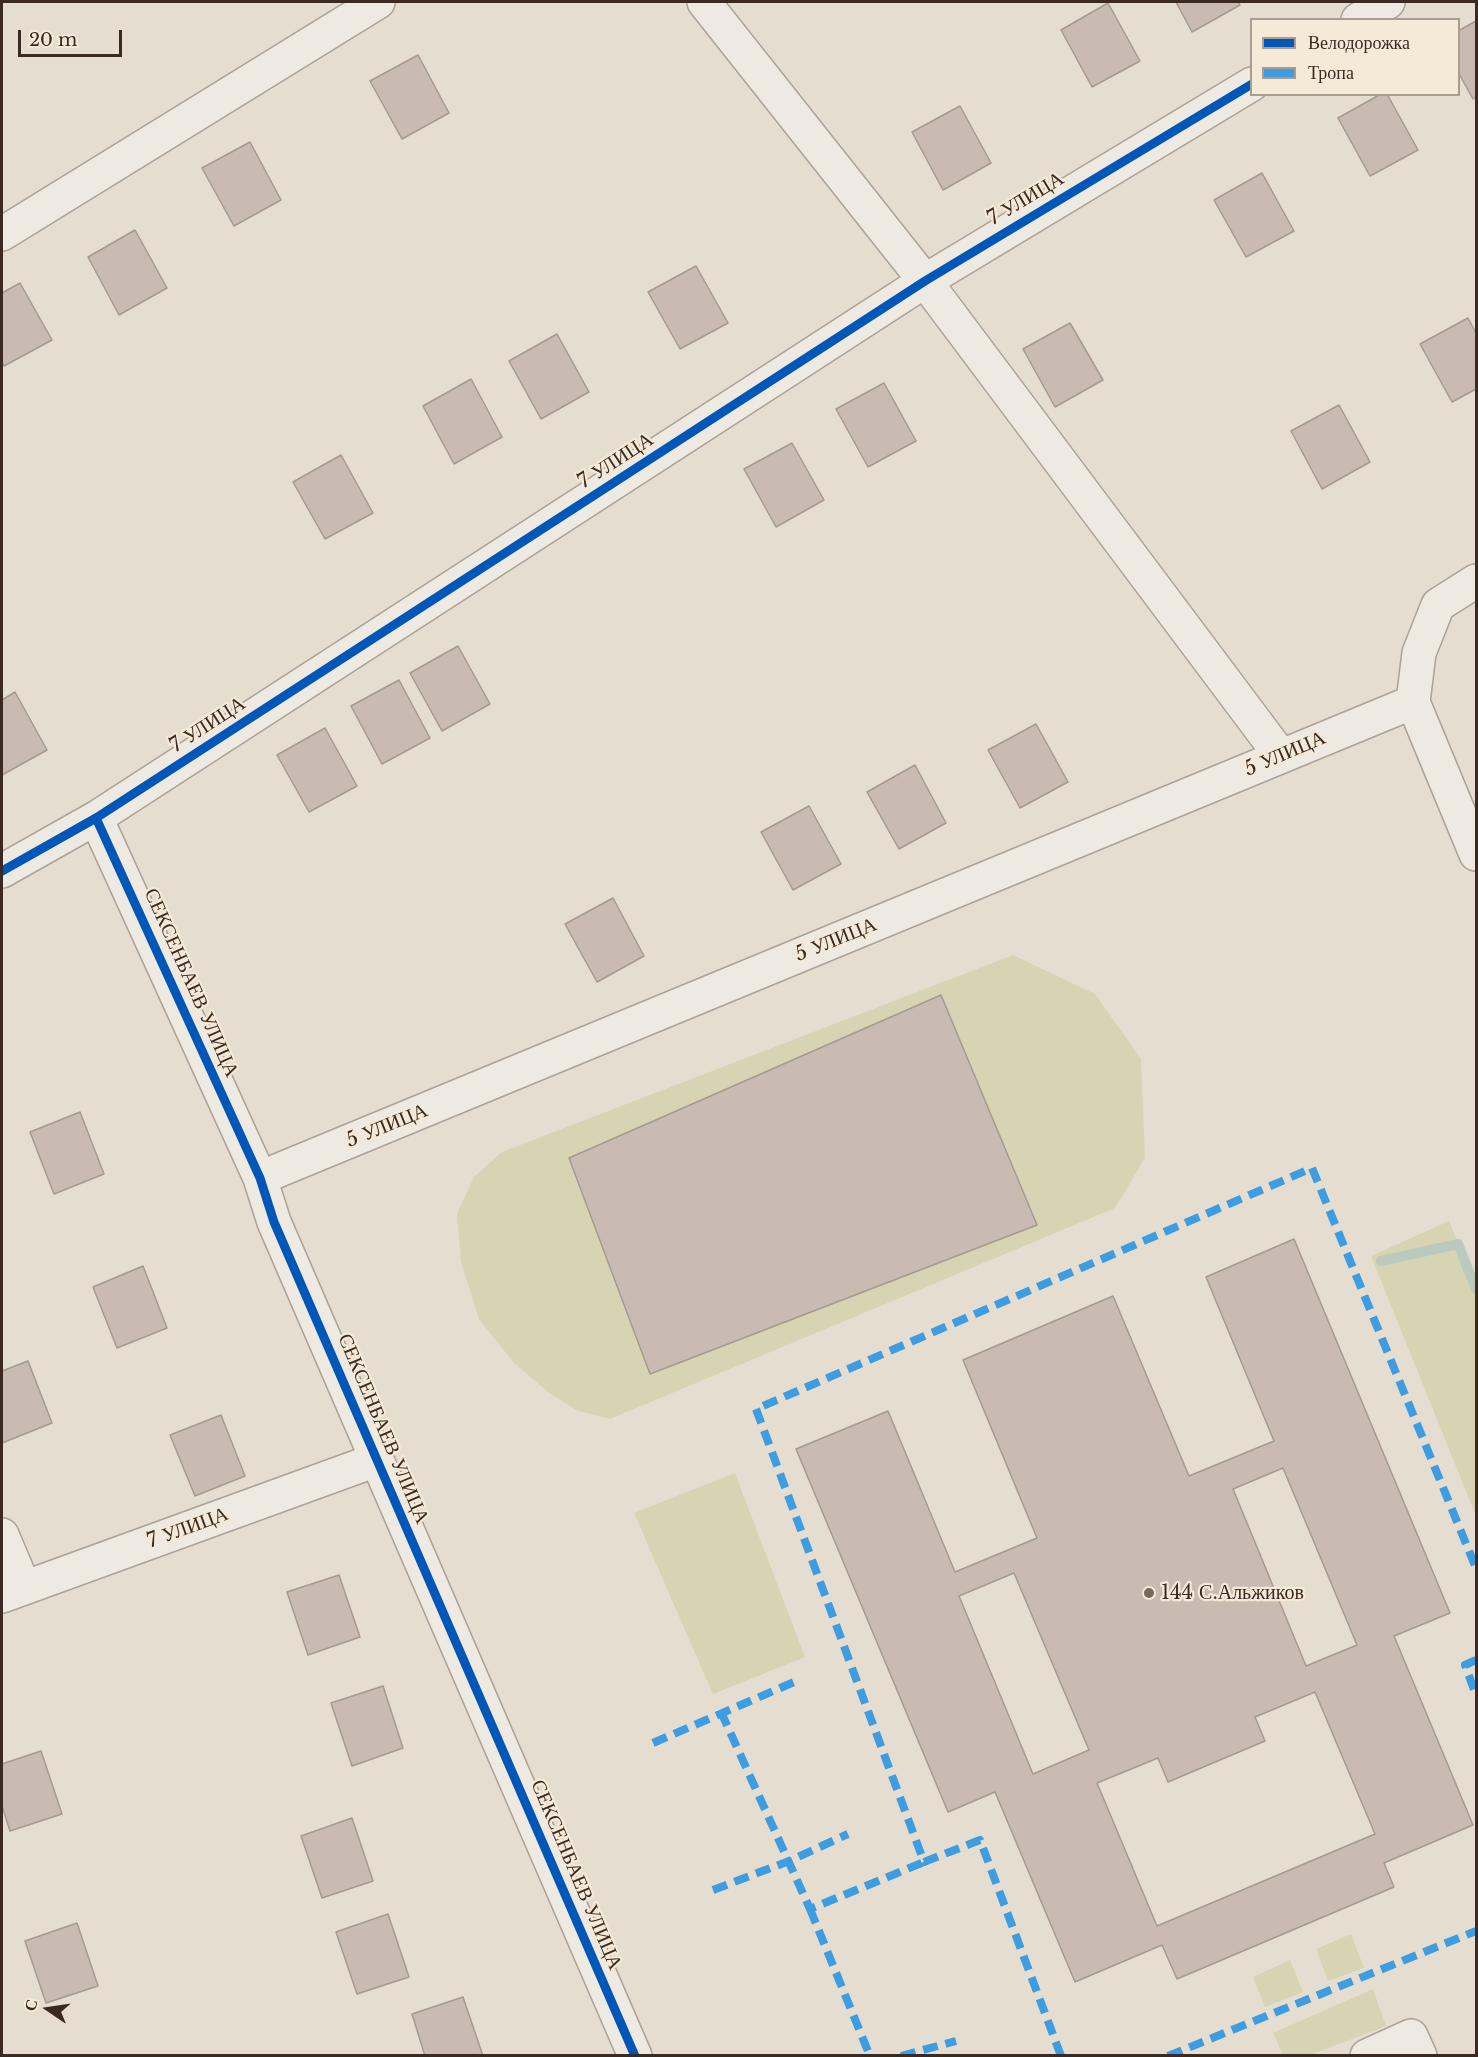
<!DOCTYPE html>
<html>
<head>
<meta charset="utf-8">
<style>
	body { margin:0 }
	#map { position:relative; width:1478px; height:2057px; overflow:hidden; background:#e5ddd0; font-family:"Libre Baskerville",serif }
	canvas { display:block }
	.frame { position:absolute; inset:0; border:3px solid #3a2a21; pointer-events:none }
	.legend { position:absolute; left:1250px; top:18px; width:210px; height:78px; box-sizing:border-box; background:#f5e9d8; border:2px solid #aa9d8f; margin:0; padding:8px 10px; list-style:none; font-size:18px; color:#3a2a21 }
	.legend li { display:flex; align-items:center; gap:12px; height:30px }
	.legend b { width:30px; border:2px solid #aa9d8f }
	.north { position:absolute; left:18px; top:1979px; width:60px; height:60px; -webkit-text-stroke:4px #f5e9d8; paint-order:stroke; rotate:283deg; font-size:16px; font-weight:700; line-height:24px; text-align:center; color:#3a2a21 }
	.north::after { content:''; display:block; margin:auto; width:21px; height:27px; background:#3a2a21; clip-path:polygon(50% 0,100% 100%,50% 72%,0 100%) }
	.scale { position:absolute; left:18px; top:30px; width:104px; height:27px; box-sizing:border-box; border:3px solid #3a2a21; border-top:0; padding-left:8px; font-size:18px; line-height:21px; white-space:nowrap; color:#3a2a21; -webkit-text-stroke:4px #f5e9d8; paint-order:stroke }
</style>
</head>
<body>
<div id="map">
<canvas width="1478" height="2057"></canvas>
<div class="frame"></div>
<ul class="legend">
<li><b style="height:8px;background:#0057b8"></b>Велодорожка</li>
<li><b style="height:8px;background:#3e9ce0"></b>Тропа</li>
</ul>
<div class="north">С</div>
<div class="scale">20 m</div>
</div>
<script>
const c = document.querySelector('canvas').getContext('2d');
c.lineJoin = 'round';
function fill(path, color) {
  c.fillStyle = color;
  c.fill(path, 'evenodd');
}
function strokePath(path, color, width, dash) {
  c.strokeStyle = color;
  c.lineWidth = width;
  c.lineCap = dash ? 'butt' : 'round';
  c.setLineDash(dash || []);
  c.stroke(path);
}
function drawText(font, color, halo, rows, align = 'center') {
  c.font = font + ' "Libre Baskerville",serif';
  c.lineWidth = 4.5;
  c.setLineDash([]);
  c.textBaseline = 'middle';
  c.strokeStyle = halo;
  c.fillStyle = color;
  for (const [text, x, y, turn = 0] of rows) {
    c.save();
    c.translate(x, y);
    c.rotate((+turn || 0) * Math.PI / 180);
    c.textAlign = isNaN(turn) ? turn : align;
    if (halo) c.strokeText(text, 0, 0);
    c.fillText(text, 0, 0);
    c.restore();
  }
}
fill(new Path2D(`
	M 1013,955 L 1095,994 L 1141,1059 L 1145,1158 L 1115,1208 L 610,1419 L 578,1411 L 548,1392 L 514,1363 L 479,1319 L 461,1262 L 457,1214 L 474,1177 L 502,1152 Z
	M 1449,1221 L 1476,1284 L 1476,1516 L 1371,1256 Z
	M 735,1473 L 805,1657 L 713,1694 L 634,1513 Z
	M 1351,1934 L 1364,1968 L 1328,1981 L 1316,1949 Z
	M 1290,1960 L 1303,1992 L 1265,2007 L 1253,1977 Z
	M 1373,1989 L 1386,2026 L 1310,2055 L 1283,2055 L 1273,2033 Z`), '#d7d4b3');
strokePath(new Path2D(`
	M 1381,1261 L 1458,1244 L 1476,1289`), '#bbcabf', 10);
const building = new Path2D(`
	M 1176,2 L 1238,2 L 1240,5 L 1192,32 Z
	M 1108,3 L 1140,61 L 1092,87 L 1061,30 Z
	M 1476,21 L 1476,97 L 1473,99 L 1458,72 L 1458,31 Z
	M 418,55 L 449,113 L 402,139 L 370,81 Z
	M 1381,94 L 1387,94 L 1418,150 L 1370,176 L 1338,118 Z
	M 960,106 L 991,163 L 943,190 L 912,132 Z
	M 250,142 L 281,200 L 234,226 L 202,168 Z
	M 1262,173 L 1294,231 L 1246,257 L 1214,200 Z
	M 135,230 L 167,288 L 119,315 L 88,257 Z
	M 696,266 L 728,323 L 680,349 L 648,292 Z
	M 20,283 L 52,340 L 4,366 L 2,362 L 2,293 Z
	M 1468,318 L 1476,333 L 1476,389 L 1452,402 L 1420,344 Z
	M 1070,323 L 1103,380 L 1055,407 L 1023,349 Z
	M 557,334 L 589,392 L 541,419 L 509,361 Z
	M 471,379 L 502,437 L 454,464 L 423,406 Z
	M 884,383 L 916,441 L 868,467 L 836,409 Z
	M 1339,405 L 1370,462 L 1322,489 L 1291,431 Z
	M 792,443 L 824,500 L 776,527 L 744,469 Z
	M 341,455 L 373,513 L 325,539 L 293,482 Z
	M 458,646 L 490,704 L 442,731 L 410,673 Z
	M 399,680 L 430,738 L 382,764 L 351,706 Z
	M 15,692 L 47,750 L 2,775 L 2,700 Z
	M 1036,724 L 1068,782 L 1020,808 L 988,750 Z
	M 325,728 L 357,786 L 309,812 L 277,755 Z
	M 915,765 L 946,823 L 899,849 L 867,792 Z
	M 809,806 L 841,864 L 793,890 L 761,832 Z
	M 613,898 L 644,956 L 597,982 L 565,924 Z
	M 941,995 L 1037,1225 L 650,1374 L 569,1158 Z
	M 80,1112 L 104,1174 L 54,1194 L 30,1132 Z
	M 1294,1239 L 1450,1613 L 1394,1636 L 1473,1825 L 1384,1863 L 1394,1887 L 1177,1979 L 1162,1945 L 1075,1982 L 995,1792 L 948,1812 L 796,1449 L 888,1411 L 955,1572 L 1037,1538 L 963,1360 L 1113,1296 L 1189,1476 L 1274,1441 L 1206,1277 Z
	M 143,1266 L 167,1328 L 117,1348 L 93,1287 Z
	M 28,1361 L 52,1423 L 2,1443 L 2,1371 Z
	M 221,1415 L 245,1476 L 195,1496 L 170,1435 Z
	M 1283,1468 L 1357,1645 L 1306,1666 L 1233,1489 Z
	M 1014,1573 L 1089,1750 L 1033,1774 L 959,1596 Z
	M 339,1575 L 360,1637 L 308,1655 L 287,1592 Z
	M 383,1686 L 403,1748 L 352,1766 L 331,1703 Z
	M 1315,1692 L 1375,1834 L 1157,1926 L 1097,1783 L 1158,1758 L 1168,1782 L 1265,1741 L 1255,1717 Z
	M 41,1751 L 62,1814 L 10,1831 L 2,1806 L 2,1764 Z
	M 352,1818 L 373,1881 L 322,1898 L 301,1836 Z
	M 388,1914 L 409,1977 L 357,1994 L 336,1932 Z
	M 77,1923 L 98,1986 L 46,2003 L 25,1941 Z
	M 463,1997 L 483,2056 L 425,2056 L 412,2014 Z`);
fill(building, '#c9bbb1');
strokePath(building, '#a6998f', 1.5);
const minor = new Path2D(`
	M 704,2 L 925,281 L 1281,756
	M 1358,20 L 1388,2
	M 2,234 L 378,2
	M 1476,581 L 1438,605 L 1419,653 L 1413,702 L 1476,854
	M 96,818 L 260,1178 L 274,1222 L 635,2056
	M 2,871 L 96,818 L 925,281 L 1252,84
	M 260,1178 L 1413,702
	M 2,1535 L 24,1587
	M 2,1596 L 376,1460
	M 1367,2056 L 1411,2036 L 1420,2056`);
strokePath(minor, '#aba298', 36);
strokePath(minor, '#eee9e1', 33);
strokePath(new Path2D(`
	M 1476,1660 L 1465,1665 L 1476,1695
	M 721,1712 L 810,1909 L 924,1862
	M 653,1743 L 794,1682
	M 713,1890 L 789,1861 L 848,1834
	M 810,1909 L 870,2056
	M 901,2056 L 956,2041
	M 1061,2056 L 980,1840 L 924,1862 L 756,1409 L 1312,1168 L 1476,1568
	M 1168,2056 L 1476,1931`), '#3e9ce0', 8, [15, 8]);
strokePath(new Path2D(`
	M 96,818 L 260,1178 L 274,1222 L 635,2056
	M 2,871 L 96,818 L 925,281 L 1252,84`), '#0057b8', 9);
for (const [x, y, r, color] of [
	[1149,1593,6,"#76695e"]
]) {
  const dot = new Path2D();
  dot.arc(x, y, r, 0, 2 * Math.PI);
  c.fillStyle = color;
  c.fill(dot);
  strokePath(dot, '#f5e9d8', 2);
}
drawText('20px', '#3a2a21', '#f5e9d8', [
	["7 УЛИЦА",1026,199,-31],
	["7 УЛИЦА",616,461,-33],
	["7 УЛИЦА",208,725,-33],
	["5 УЛИЦА",1285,754,-23],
	["5 УЛИЦА",836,940,-22],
	["СЕКСЕНБАЕВ УЛИЦА",191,983,66],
	["5 УЛИЦА",387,1126,-22],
	["СЕКСЕНБАЕВ УЛИЦА",383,1429,67],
	["7 УЛИЦА",188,1528,-20],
	["СЕКСЕНБАЕВ УЛИЦА",576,1875,67]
]);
drawText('20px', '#3a2a21', '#f5e9d8', [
	["144 С.Альжиков",1161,1593]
], 'left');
</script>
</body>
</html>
